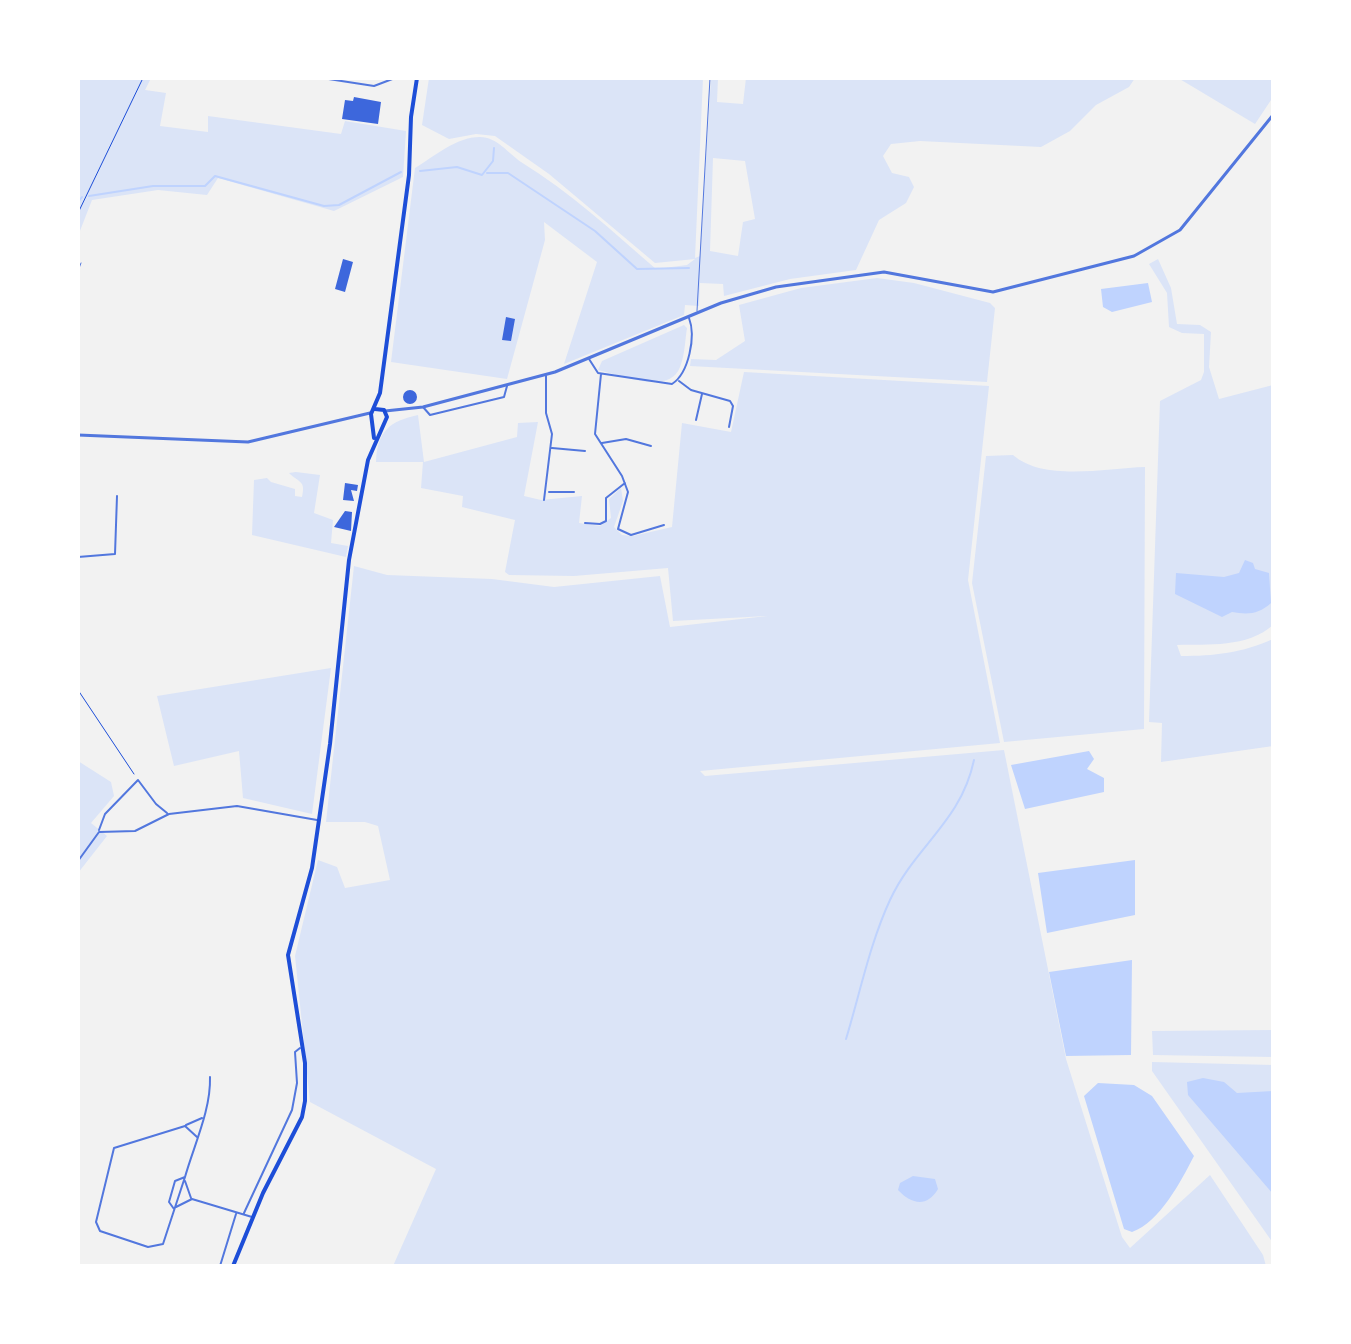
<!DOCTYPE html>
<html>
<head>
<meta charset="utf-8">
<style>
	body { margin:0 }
	#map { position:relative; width:1351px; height:1344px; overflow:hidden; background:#f2f2f2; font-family:"Asap Condensed",sans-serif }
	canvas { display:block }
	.frame { position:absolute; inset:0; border:80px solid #fff; pointer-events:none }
</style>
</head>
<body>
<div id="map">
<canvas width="1351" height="1344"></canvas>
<div class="frame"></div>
</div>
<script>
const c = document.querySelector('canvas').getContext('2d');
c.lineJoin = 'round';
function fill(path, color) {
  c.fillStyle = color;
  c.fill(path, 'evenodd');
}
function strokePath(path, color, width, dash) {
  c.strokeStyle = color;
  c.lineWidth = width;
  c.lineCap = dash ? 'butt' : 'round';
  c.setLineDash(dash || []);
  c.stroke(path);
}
fill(new Path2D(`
	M 78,78 L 151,78 L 145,90 L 166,93 L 160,126 L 208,132 L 208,116 L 341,134 L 345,121 L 406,131 L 403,177 L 334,211 L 218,178 L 207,195 L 158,190 L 92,200 L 78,236 Z
	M 429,78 L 703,78 L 695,258 L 700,256 L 711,78 L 718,78 L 717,102 L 743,104 L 746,78 L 1135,78 L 1129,87 L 1096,105 L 1070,131 L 1041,147 L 920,141 L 891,144 L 883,156 L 892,173 L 909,177 L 914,187 L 906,203 L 879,220 L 856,270 L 790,279 L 724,296 L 723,284 L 700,283 L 699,306 L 685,305 L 684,315 L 564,364 L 597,262 L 544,222 L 545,240 L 507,379 L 391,362 L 415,168 C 435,156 456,137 480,137 C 497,137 508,153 521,162 C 570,192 612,231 656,269 L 687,265 L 695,259 L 655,263 L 549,174 L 495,136 L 476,134 L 449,139 L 422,125 ZM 713,158 L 745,161 L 755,219 L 743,222 L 738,256 L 710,251 Z
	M 1178,78 L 1273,78 L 1273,97 L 1255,124 Z
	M 1158,259 L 1171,288 L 1177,324 L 1200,325 L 1211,332 L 1209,367 L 1219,399 L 1273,385 L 1273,625 C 1247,648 1208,644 1177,645 L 1181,656 C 1214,656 1242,653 1273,639 L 1273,746 L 1161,762 L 1162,723 L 1149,722 L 1160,401 L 1201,380 L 1204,372 L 1204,334 L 1182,333 L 1169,327 L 1167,293 L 1149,264 Z
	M 877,278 L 914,283 L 990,303 L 995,308 L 987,382 L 690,366 L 691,359 L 716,360 L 745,341 L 739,305 L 801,288 Z
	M 684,325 L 687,328 C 685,340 685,355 680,367 C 669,396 621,375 598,370 L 602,361 Z
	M 744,372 L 989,386 L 968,580 L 1000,743 L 700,771 L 705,776 L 1004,750 L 1066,1059 L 1122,1237 L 1130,1248 L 1210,1175 L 1263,1255 L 1266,1266 L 393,1266 L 436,1169 L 310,1102 L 295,956 L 318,860 L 337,867 L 345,888 L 390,880 L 378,826 L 365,822 L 326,822 L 354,566 L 387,575 L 492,579 L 554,587 L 660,576 L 670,627 L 767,616 L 673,621 L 668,568 L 574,576 L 509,575 L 505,572 L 515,520 L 462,507 L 463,496 L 421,488 L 423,462 L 376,462 C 377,431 390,421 418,415 L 424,462 L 517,437 L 518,423 L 538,422 L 524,496 L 541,500 L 582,496 L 579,523 L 600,526 L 611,518 L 609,499 L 621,488 L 623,501 L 614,527 L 622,535 L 633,536 L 672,527 L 682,423 L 731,432 Z
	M 1013,455 C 1044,482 1106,468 1145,467 L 1144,729 L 1004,742 L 972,583 L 986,456 Z
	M 296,472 L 320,475 L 314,513 L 333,520 L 331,543 L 348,546 L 346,557 L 252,535 L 254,480 L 267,478 L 271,482 L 295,489 L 295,496 L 302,497 C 306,480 299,483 289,473 Z
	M 331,668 L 312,814 L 243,798 L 239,751 L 174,766 L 157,696 Z
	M 78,761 L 111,782 L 114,796 L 91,823 L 107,836 L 78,873 Z
	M 1273,1030 L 1273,1057 L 1153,1055 L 1152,1031 Z
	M 1152,1062 L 1273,1065 L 1273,1243 L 1152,1071 Z`), '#dbe4f7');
fill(new Path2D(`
	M 1148,283 L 1152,302 L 1112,312 L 1103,307 L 1101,289 Z
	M 1245,560 L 1253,563 L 1255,569 L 1269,573 L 1271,603 C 1259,614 1248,615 1232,612 L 1222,617 L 1175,594 L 1176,573 L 1224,577 L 1239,573 Z
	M 1089,751 L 1094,759 L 1087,769 L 1104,778 L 1104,792 L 1025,809 L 1011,765 Z
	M 1135,860 L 1135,915 L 1047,933 L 1038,873 Z
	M 1132,960 L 1131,1055 L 1066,1056 L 1049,972 Z
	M 1203,1078 L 1224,1082 L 1237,1093 L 1273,1091 L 1273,1194 L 1188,1095 L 1187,1082 Z
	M 1098,1083 L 1134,1085 L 1152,1096 L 1194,1156 C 1181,1181 1160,1222 1132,1232 L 1124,1229 L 1084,1096 Z
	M 913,1176 L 935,1179 L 938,1189 C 927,1208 911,1204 898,1190 L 900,1183 Z`), '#bfd3fe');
strokePath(new Path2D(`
	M 420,171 L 457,167 L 482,175 L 493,161 L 494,148
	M 487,173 L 508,173 L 595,231 L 637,269 L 689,268
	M 89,196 L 153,186 L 205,186 L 215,176 L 324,206 L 339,205 L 401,172
	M 78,202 L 82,197
	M 846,1039 C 860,993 870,943 890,900 C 915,846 961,822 974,760`), '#bfd3fe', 2);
fill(new Path2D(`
	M 354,97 L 381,102 L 378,124 L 342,119 L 345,100 L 353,101 Z
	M 343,259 L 353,262 L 345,292 L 335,289 Z
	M 506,317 L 515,319 L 511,341 L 502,340 Z
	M403 397a7 7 0 1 1 14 0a7 7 0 1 1-14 0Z
	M 345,483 L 358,485 L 357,491 L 351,490 L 354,501 L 343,500 Z
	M 345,511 L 352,512 L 351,531 L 334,527 Z`), '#3d67dc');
strokePath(new Path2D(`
	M 78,213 L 143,78
	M 78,690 L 134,774`), '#1d4ed8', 1);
strokePath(new Path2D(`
	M 78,271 L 81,263
	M 697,311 L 710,78`), '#5277de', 1);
strokePath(new Path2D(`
	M 322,78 L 374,86 L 395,78
	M 589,359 L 598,373 L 672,384 C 689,373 696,336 689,318
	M 601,374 L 595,434 L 622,476 L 628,492 L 618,529 L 631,535 L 664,525
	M 679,381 L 691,390 L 730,401 L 733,406 L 729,427
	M 423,407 L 430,415 L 504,397 L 507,386
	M 696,420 L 702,394
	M 602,443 L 626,439 L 651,446
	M 552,448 L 585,451
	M 549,492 L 574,492
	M 544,500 L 552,434 L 546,413 L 546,376
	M 585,523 L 600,524 L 606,521 L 606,498 L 625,483
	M 78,557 L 115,554 L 117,496
	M 99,830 L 105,814 L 138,780 L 156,804 L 167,813
	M 78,861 L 99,832 L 135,831 L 169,814 L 237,806 L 317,820
	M 186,1125 L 202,1118
	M 197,1137 L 185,1126 L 114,1148 L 96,1222 L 100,1231 L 148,1247 L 163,1244 L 184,1180 L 185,1177 C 194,1145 211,1110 210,1077
	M 185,1181 L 191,1198
	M 176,1207 L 192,1199 L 252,1217
	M 174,1209 L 169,1202 L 175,1181 L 185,1177
	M 244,1213 L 292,1110 L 297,1083 L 295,1052 L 300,1048
	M 220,1266 L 236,1214`), '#5277de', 2);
strokePath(new Path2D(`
	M 385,411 L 423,407 L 555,372 L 721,303 L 776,287 L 884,272 L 993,292 L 1134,256 L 1180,230 L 1273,115
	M 78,435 L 248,442 L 370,413`), '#5277de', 3);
strokePath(new Path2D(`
	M 374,438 L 371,414 L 380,393 L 409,175 L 411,117 L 417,78
	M 233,1266 L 263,1193 L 302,1117 L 305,1101 L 305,1063 L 288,955 L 312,868 L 330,744 L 349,560 L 368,460 L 387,417 L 384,410 L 375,409`), '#1d4ed8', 4);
</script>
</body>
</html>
